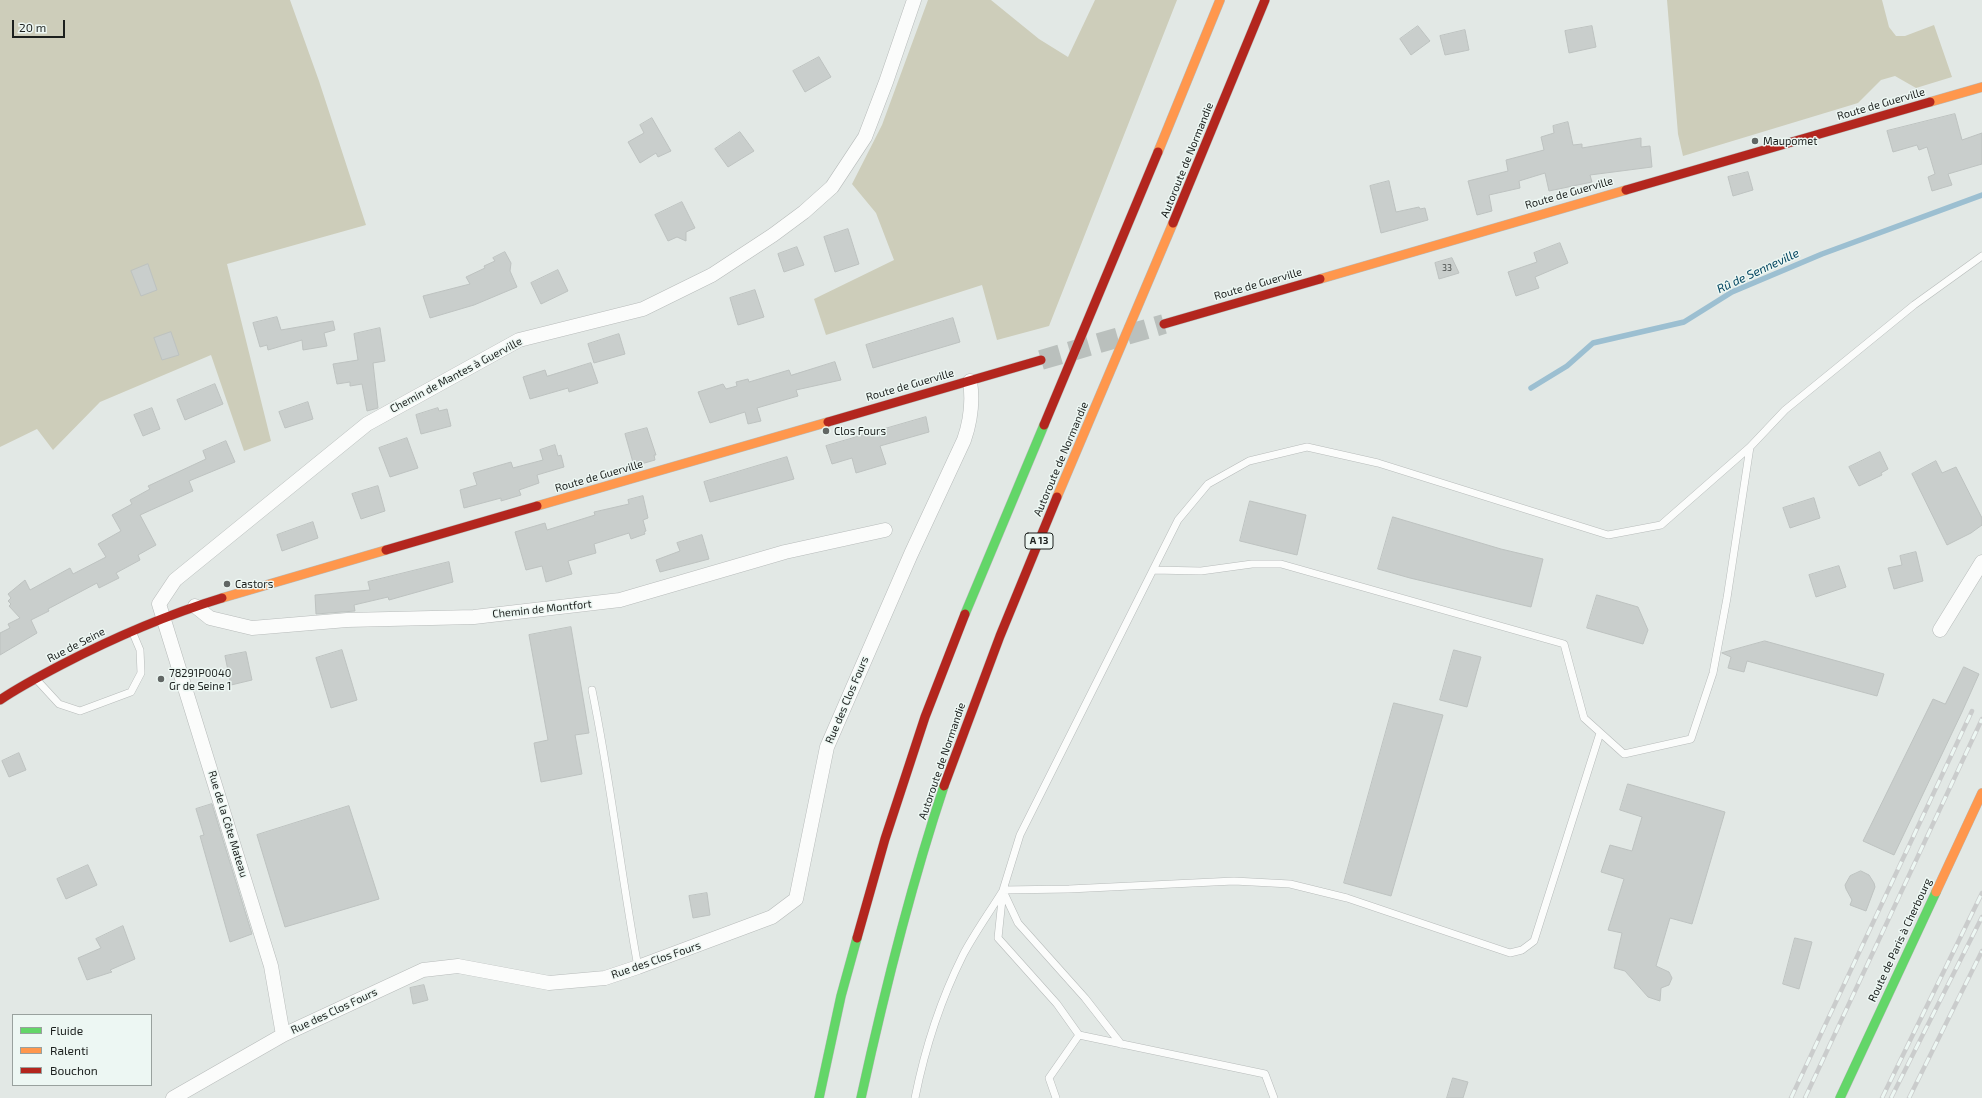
<!DOCTYPE html>
<html>
<head>
<meta charset="utf-8">
<style>
	body { margin:0 }
	#map { position:relative; width:1982px; height:1098px; overflow:hidden; background:#e2e8e5; font-family:"Exo 2",sans-serif }
	canvas { display:block }
	.legend { position:absolute; left:12px; top:1014px; width:140px; height:72px; box-sizing:border-box; background:#edf7f3; border:1px solid #99a19e; margin:0; padding:5px 7px; list-style:none; font-size:12px; color:#1c201e }
	.legend li { display:flex; align-items:center; gap:8px; height:20px }
	.legend b { width:20px; border:1px solid #99a19e }
	.scale { position:absolute; left:12px; top:20px; width:53px; height:18px; box-sizing:border-box; border:2px solid #1c201e; border-top:0; padding-left:5px; font-size:12px; line-height:14px; white-space:nowrap; color:#1c201e; -webkit-text-stroke:3px #edf7f3; paint-order:stroke }
</style>
</head>
<body>
<div id="map">
<canvas width="1982" height="1098"></canvas>
<ul class="legend">
<li><b style="height:5px;background:#63d668"></b>Fluide</li>
<li><b style="height:5px;background:#ff974d"></b>Ralenti</li>
<li><b style="height:5px;background:#b3261e"></b>Bouchon</li>
</ul>
<div class="scale">20 m</div>
</div>
<script>
const c = document.querySelector('canvas').getContext('2d');
c.lineJoin = 'round';
function fill(path, color) {
  c.fillStyle = color;
  c.fill(path, 'evenodd');
}
function strokePath(path, color, width, dash) {
  c.strokeStyle = color;
  c.lineWidth = width;
  c.lineCap = dash ? 'butt' : 'round';
  c.setLineDash(dash || []);
  c.stroke(path);
}
function drawText(font, color, halo, rows, align = 'center') {
  c.font = font + ' "Exo 2",sans-serif';
  c.lineWidth = 3;
  c.setLineDash([]);
  c.textBaseline = 'middle';
  c.strokeStyle = halo;
  c.fillStyle = color;
  for (const [text, x, y, turn = 0] of rows) {
    c.save();
    c.translate(x, y);
    c.rotate((+turn || 0) * Math.PI / 180);
    c.textAlign = isNaN(turn) ? turn : align;
    if (halo) c.strokeText(text, 0, 0);
    c.fillText(text, 0, 0);
    c.restore();
  }
}
fill(new Path2D(`
	M 0,0 L 290,0 L 319,81 L 366,225 L 227,264 L 271,441 L 244,451 L 211,355 L 100,402 L 53,450 L 37,429 L 0,447 Z
	M 928,0 L 991,0 L 1039,39 L 1068,57 L 1095,0 L 1177,0 L 1049,326 L 997,340 L 982,285 L 826,335 L 814,299 L 894,260 L 876,213 L 852,184 L 882,125 Z
	M 1667,0 L 1882,0 L 1889,27 L 1896,36 L 1905,36 L 1934,25 L 1952,77 L 1916,88 L 1895,76 L 1881,80 L 1858,103 L 1683,156 L 1678,134 Z`), '#cdcdba');
strokePath(new Path2D(`
	M 1531,388 L 1567,366 L 1593,343 L 1684,322 L 1732,292 L 1822,254 L 1982,195`), '#9cbfd1', 5.5);
const building = new Path2D(`
	M 1418,26 L 1430,41 L 1411,55 L 1400,39 Z
	M 1592,26 L 1596,47 L 1569,53 L 1565,31 Z
	M 1465,30 L 1469,50 L 1445,55 L 1440,36 Z
	M 819,57 L 831,77 L 805,92 L 793,71 Z
	M 1955,114 L 1962,140 L 1982,133 L 1982,164 L 1948,174 L 1952,185 L 1932,191 L 1928,177 L 1935,174 L 1927,147 L 1919,150 L 1917,145 L 1893,152 L 1887,131 Z
	M 652,118 L 671,151 L 658,157 L 656,153 L 640,163 L 628,142 L 644,133 L 640,125 Z
	M 1568,122 L 1573,145 L 1582,144 L 1582,148 L 1641,138 L 1641,147 L 1650,146 L 1652,167 L 1590,175 L 1592,182 L 1549,191 L 1545,173 L 1519,181 L 1520,188 L 1489,195 L 1492,211 L 1477,215 L 1468,181 L 1508,171 L 1506,160 L 1544,150 L 1541,137 L 1554,133 L 1553,126 Z
	M 740,132 L 754,151 L 728,167 L 715,149 Z
	M 1748,172 L 1753,190 L 1733,196 L 1728,177 Z
	M 1389,181 L 1396,212 L 1419,207 L 1420,209 L 1425,208 L 1428,220 L 1381,233 L 1370,186 Z
	M 682,202 L 695,228 L 686,232 L 686,241 L 677,237 L 668,241 L 655,215 Z
	M 848,229 L 859,264 L 835,272 L 824,237 Z
	M 1560,243 L 1568,263 L 1535,277 L 1539,288 L 1516,296 L 1508,272 L 1537,262 L 1534,253 Z
	M 797,247 L 804,265 L 784,272 L 778,254 Z
	M 505,252 L 511,263 L 510,271 L 517,287 L 474,305 L 430,318 L 423,296 L 470,284 L 466,277 L 485,268 L 484,266 L 495,261 L 493,258 Z
	M 1452,258 L 1459,273 L 1439,279 L 1435,263 Z
	M 148,264 L 157,290 L 141,296 L 131,271 Z
	M 558,270 L 568,291 L 541,304 L 531,283 Z
	M 755,290 L 764,317 L 738,325 L 730,298 Z
	M 277,317 L 281,330 L 333,321 L 335,330 L 324,333 L 327,346 L 303,350 L 302,340 L 268,350 L 267,345 L 260,347 L 253,323 Z
	M 953,318 L 960,342 L 873,368 L 866,345 Z
	M 380,328 L 385,361 L 373,363 L 378,408 L 367,411 L 362,384 L 350,386 L 350,382 L 337,384 L 333,364 L 358,360 L 354,334 Z
	M 171,332 L 179,355 L 162,360 L 154,338 Z
	M 619,334 L 625,354 L 594,363 L 588,344 Z
	M 835,362 L 841,380 L 796,390 L 798,396 L 757,408 L 761,421 L 748,424 L 745,412 L 710,423 L 698,392 L 723,384 L 726,389 L 737,386 L 736,382 L 748,379 L 749,382 L 789,370 L 791,375 Z
	M 591,363 L 598,383 L 569,392 L 568,388 L 530,399 L 523,377 L 545,370 L 547,376 Z
	M 215,384 L 223,404 L 185,420 L 177,400 Z
	M 308,402 L 313,419 L 285,428 L 279,412 Z
	M 152,408 L 160,429 L 143,436 L 134,415 Z
	M 438,408 L 439,411 L 447,409 L 451,426 L 421,434 L 416,415 Z
	M 926,417 L 929,432 L 880,446 L 886,464 L 856,473 L 852,458 L 832,464 L 826,446 Z
	M 647,428 L 656,455 L 654,455 L 655,460 L 634,466 L 625,434 Z
	M 407,438 L 418,468 L 390,477 L 379,448 Z
	M 226,441 L 235,462 L 189,481 L 193,491 L 140,515 L 156,545 L 138,555 L 140,560 L 116,573 L 119,578 L 99,588 L 97,583 L 48,609 L 49,611 L 31,620 L 37,633 L 0,655 L 0,633 L 10,628 L 8,624 L 20,618 L 9,606 L 11,604 L 8,601 L 11,598 L 8,594 L 25,580 L 30,590 L 70,568 L 73,574 L 106,557 L 98,544 L 121,531 L 112,515 L 132,504 L 130,500 L 150,489 L 148,486 L 206,459 L 203,451 Z
	M 555,445 L 558,456 L 561,455 L 564,467 L 537,475 L 539,483 L 519,490 L 521,495 L 501,501 L 501,498 L 464,508 L 460,490 L 477,485 L 473,473 L 511,462 L 513,468 L 543,460 L 540,450 Z
	M 1880,452 L 1888,469 L 1881,473 L 1882,475 L 1859,486 L 1849,467 Z
	M 787,457 L 794,479 L 710,502 L 704,482 Z
	M 1936,461 L 1942,473 L 1956,467 L 1982,518 L 1982,525 L 1971,533 L 1947,545 L 1912,474 Z
	M 378,486 L 385,511 L 361,519 L 352,494 Z
	M 643,496 L 648,518 L 643,520 L 646,531 L 644,532 L 645,534 L 631,539 L 629,533 L 594,544 L 596,553 L 568,561 L 572,574 L 546,582 L 542,566 L 526,570 L 515,532 L 545,523 L 547,530 L 595,515 L 594,512 L 629,504 L 628,500 Z
	M 1814,498 L 1820,518 L 1790,528 L 1783,508 Z
	M 1250,501 L 1306,515 L 1297,555 L 1240,541 Z
	M 1393,517 L 1501,549 L 1543,559 L 1531,607 L 1410,578 L 1378,569 Z
	M 313,522 L 318,538 L 282,551 L 277,535 Z
	M 702,535 L 709,559 L 660,572 L 656,560 L 680,551 L 677,543 Z
	M 1916,552 L 1923,581 L 1894,589 L 1888,568 L 1902,565 L 1900,556 Z
	M 449,562 L 453,582 L 389,600 L 388,597 L 354,605 L 355,611 L 316,614 L 315,595 L 370,590 L 368,582 Z
	M 1839,566 L 1846,587 L 1816,597 L 1809,575 Z
	M 1597,595 L 1638,607 L 1648,630 L 1643,644 L 1587,628 Z
	M 571,627 L 589,733 L 575,735 L 582,774 L 541,782 L 534,743 L 548,740 L 529,635 Z
	M 1765,641 L 1884,674 L 1877,696 L 1747,661 L 1744,672 L 1728,668 L 1731,657 L 1722,653 Z
	M 342,650 L 357,700 L 331,708 L 316,658 Z
	M 1454,650 L 1481,657 L 1467,707 L 1440,700 Z
	M 246,652 L 252,680 L 231,685 L 225,656 Z
	M 1964,667 L 1979,674 L 1962,712 L 1894,855 L 1863,841 L 1933,699 L 1945,704 Z
	M 1394,703 L 1443,715 L 1391,896 L 1344,883 Z
	M 19,753 L 26,770 L 9,777 L 2,761 Z
	M 1628,784 L 1725,812 L 1692,924 L 1670,918 L 1656,966 L 1669,972 L 1672,978 L 1669,985 L 1661,988 L 1660,1001 L 1648,997 L 1625,971 L 1614,968 L 1622,933 L 1608,930 L 1624,879 L 1601,872 L 1610,845 L 1632,851 L 1642,817 L 1620,810 Z
	M 212,804 L 252,934 L 230,942 L 200,836 L 204,835 L 196,809 Z
	M 349,806 L 379,899 L 285,927 L 257,835 Z
	M 88,865 L 97,885 L 66,899 L 57,879 Z
	M 1861,871 L 1869,875 L 1874,883 L 1875,887 L 1866,911 L 1850,905 L 1852,900 L 1846,889 L 1845,885 L 1850,876 Z
	M 707,893 L 710,915 L 693,918 L 689,896 Z
	M 123,926 L 135,959 L 110,970 L 112,972 L 87,980 L 78,958 L 101,948 L 96,939 Z
	M 1795,938 L 1812,942 L 1799,989 L 1783,984 Z
	M 424,985 L 428,1000 L 413,1004 L 410,988 Z
	M 1453,1078 L 1468,1082 L 1463,1098 L 1447,1098 Z`);
fill(building, '#c9cecc');
strokePath(building, '#bdc2c0', 1);
strokePath(new Path2D(`
	M 1041,360 L 1164,324`), '#bac0bd', 20, [20, 10]);
const lane = new Path2D(`
	M 1153,570 L 1201,571 L 1252,564 L 1281,564 L 1564,644 L 1584,718 L 1624,754 L 1691,739 L 1713,673 L 1727,598 L 1750,447 L 1785,410 L 1914,305 L 1982,256
	M 36,679 L 59,704 L 80,711 L 131,692 L 141,673 L 140,650 L 132,631
	M 592,690 C 611,782 621,875 638,967
	M 1003,890 L 1069,889 L 1234,881 L 1290,884 L 1347,898 L 1510,953 L 1522,950 L 1534,941 L 1600,733
	M 1003,891 L 1018,923 L 1085,998 L 1121,1044
	M 915,1098 C 925,1048 940,1001 963,955 C 974,934 989,913 1002,892
	M 1056,1098 L 1049,1078 L 1079,1035
	M 1274,1098 L 1265,1074 L 1079,1035 L 1057,1004 L 998,938 L 1003,890 L 1020,835 L 1178,520 L 1208,484 L 1249,461 L 1307,447 L 1378,463 L 1608,535 L 1661,525 L 1750,447`);
const street = new Path2D(`
	M 195,606 L 210,618 L 252,628 L 347,620 L 474,617 L 620,600 L 785,552 L 885,530
	M 1940,630 L 1982,562
	M 283,1035 L 271,966 L 159,604 L 175,580 L 367,424 L 519,340 L 643,309 L 712,275 L 773,235 L 804,212 L 832,187 L 865,137 L 886,82 L 914,0
	M 173,1098 L 283,1035 L 423,970 L 458,966 L 549,983 L 605,978 L 638,967 L 772,917 L 796,899 L 827,747 L 911,554 L 964,440 C 971,420 973,401 970,381`);
const fast = new Path2D(`
	M 965,614 L 1044,425
	M 819,1098 L 841,996 L 857,938
	M 861,1098 C 884,993 910,888 944,786
	M 1840,1098 L 1936,892`);
const slow = new Path2D(`
	M 1930,102 L 1982,87
	M 1158,152 L 1220,0
	M 1320,279 L 1626,190
	M 1057,497 L 1173,223
	M 537,506 L 828,422
	M 222,598 L 386,550
	M 1936,892 L 1982,793`);
const jam = new Path2D(`
	M 1626,190 L 1930,102
	M 1173,223 L 1265,0
	M 1164,324 L 1320,279
	M 828,422 L 1041,360
	M 1044,425 L 1158,152
	M 386,550 L 537,506
	M 0,700 C 19,687 40,676 61,665 C 113,638 166,615 222,598
	M 944,786 L 1000,636 L 1057,497
	M 857,938 L 885,839 L 925,717 L 965,614`);
strokePath(lane, '#b7bbba', 8);
strokePath(street, '#b7bbba', 15);
strokePath(fast, '#b7bbba', 10);
strokePath(slow, '#b7bbba', 10);
strokePath(jam, '#b7bbba', 10);
strokePath(lane, '#fbfcfb', 7);
strokePath(street, '#fbfcfb', 14);
strokePath(fast, '#63d668', 9);
strokePath(slow, '#ff974d', 9);
strokePath(jam, '#b3261e', 9);
const rail = new Path2D(`
	M 1791,1098 L 1972,711
	M 1805,1098 L 1982,719
	M 1882,1098 L 1982,893
	M 1891,1098 L 1982,917
	M 1909,1098 L 1982,951`);
strokePath(rail, '#cacccc', 4.5);
strokePath(rail, '#edf7f3', 3, [9]);
for (const [x, y, r, color] of [
	[1755,141,4,"#616664"],
	[826,431,4,"#616664"],
	[227,584,4,"#616664"],
	[161,679,4,"#616664"]
]) {
  const dot = new Path2D();
  dot.arc(x, y, r, 0, 2 * Math.PI);
  c.fillStyle = color;
  c.fill(dot);
  strokePath(dot, '#edf7f3', 1.5);
}
drawText('9px', '#4a4e4c', null, [
	["33",1447,268]
]);
for (const [x, y, w] of [
	[1039,541,28]
]) {
  const box = new Path2D();
  box.roundRect(x - w / 2, y - 8, w, 16, 3);
  c.fillStyle = '#edf7f3';
  c.fill(box);
  strokePath(box, '#1c201e', 1);
}
drawText('bold 10px', '#1c201e', null, [
	["A 13",1039,541]
]);
drawText('11px', '#1c201e', '#edf7f3', [
	["Route de Guerville",1881,104,-16],
	["Autoroute de Normandie",1187,160,-68],
	["Route de Guerville",1569,193,-16],
	["Route de Guerville",1258,284,-16],
	["Chemin de Mantes à Guerville",456,375,-28],
	["Route de Guerville",910,385,-16],
	["Autoroute de Normandie",1061,459,-67],
	["Route de Guerville",599,476,-16],
	["Chemin de Montfort",542,609,-6],
	["Rue de Seine",76,645,-27],
	["Rue des Clos Fours",847,700,-67],
	["Autoroute de Normandie",942,761,-71],
	["Rue de la Côte Mateau",228,824,73],
	["Route de Paris à Cherbourg",1900,940,-65],
	["Rue des Clos Fours",656,960,-19],
	["Rue des Clos Fours",334,1011,-25]
]);
drawText('11px', '#1c201e', '#edf7f3', [
	["Maupomet",1763,141],
	["Clos Fours",834,431],
	["Castors",235,584],
	["78291P0040",169,673],
	["Gr de Seine 1",169,686]
], 'left');
drawText('italic 12px', '#01445f', '#edf7f3', [
	["Rû de Senneville",1758,271,-25]
]);
</script>
</body>
</html>
